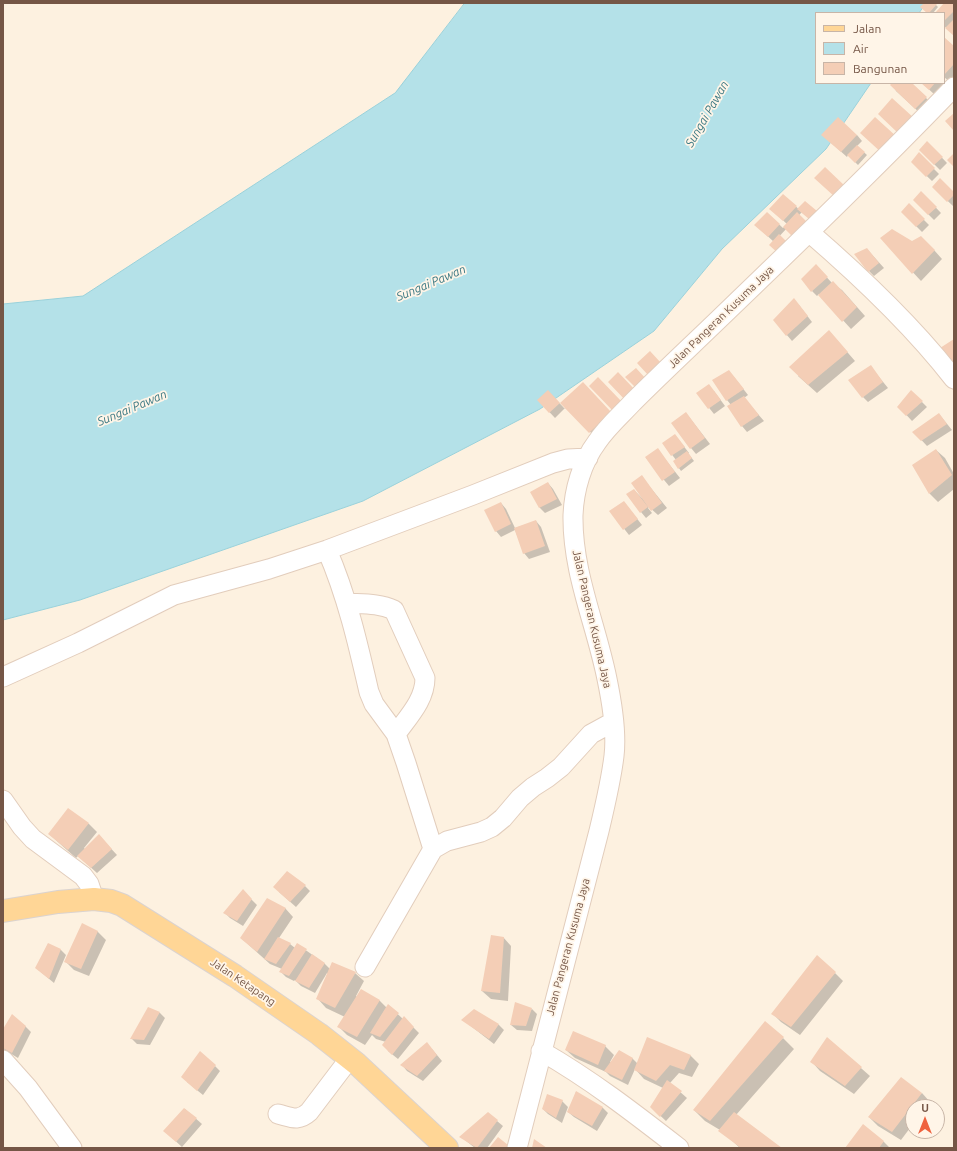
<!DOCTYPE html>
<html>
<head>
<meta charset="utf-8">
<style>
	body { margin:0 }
	#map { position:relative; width:957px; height:1151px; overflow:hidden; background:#fdf1e0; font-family:Ubuntu,sans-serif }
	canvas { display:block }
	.frame { position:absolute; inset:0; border:4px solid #755646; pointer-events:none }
	.legend { position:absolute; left:815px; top:12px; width:130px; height:72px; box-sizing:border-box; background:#fff5e8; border:1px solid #c8b5a7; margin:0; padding:5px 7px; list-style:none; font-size:12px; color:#755646 }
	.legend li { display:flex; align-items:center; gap:8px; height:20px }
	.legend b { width:20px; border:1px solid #c8b5a7 }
	.north { position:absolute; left:905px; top:1099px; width:40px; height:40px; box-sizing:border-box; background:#fff5e8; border:1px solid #c8b5a7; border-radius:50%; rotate:0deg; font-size:11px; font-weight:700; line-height:16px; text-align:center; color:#755646 }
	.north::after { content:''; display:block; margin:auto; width:14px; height:18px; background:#ef623e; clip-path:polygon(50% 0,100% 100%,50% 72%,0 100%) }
</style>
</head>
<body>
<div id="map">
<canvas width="957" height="1151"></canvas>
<div class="frame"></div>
<ul class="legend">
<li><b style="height:5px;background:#ffd696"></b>Jalan</li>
<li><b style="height:11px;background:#b4e1e8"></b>Air</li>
<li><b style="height:11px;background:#f4ceb6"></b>Bangunan</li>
</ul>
<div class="north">U</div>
</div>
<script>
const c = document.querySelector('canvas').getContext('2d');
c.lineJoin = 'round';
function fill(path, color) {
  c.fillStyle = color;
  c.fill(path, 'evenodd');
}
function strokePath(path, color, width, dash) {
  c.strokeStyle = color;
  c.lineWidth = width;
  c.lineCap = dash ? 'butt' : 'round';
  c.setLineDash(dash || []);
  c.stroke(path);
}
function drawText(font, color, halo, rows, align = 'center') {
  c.font = font + ' Ubuntu,sans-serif';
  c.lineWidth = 3.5;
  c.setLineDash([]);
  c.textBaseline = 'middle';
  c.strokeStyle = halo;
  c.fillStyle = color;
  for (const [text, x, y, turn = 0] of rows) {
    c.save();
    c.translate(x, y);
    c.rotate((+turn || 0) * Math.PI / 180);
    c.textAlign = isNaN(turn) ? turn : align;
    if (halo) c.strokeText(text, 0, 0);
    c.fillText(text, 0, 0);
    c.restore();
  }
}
const water = new Path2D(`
	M 465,3 L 926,3 L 919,13 L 816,13 L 816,83 L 871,83 L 826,149 L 722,249 L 654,331 L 540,409 L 363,501 L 80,600 L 3,620 L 3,304 L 83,296 L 395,93 Z`);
fill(water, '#b4e1e8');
strokePath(water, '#9ad1da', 1);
fill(new Path2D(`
	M 925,3 L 934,3 L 938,7 L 933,13 L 928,13 Z
	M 946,3 L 954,3 L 954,35 L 944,26 L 944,13 L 936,13 Z
	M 944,38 L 954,47 L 954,81 L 952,84 L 944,77 Z
	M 893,83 L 911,83 L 931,103 L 921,114 L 896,91 Z
	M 922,83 L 944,83 L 945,84 L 935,95 Z
	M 857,135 L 862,141 L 857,146 L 867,155 L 858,165 L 848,155 L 847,157 L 828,140 Z
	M 927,142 L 947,163 L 940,170 L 920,150 Z
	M 919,154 L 939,174 L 932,181 L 912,162 Z
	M 933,187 L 954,193 L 954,205 L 953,206 Z
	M 921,192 L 941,213 L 934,220 L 914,200 Z
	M 783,195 L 802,212 L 774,242 L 761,230 L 767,213 L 783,228 L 787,224 L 776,214 Z
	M 909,205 L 929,225 L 922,232 L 902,212 Z
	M 881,238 L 912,242 L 934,250 L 942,259 L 921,281 Z
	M 867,249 L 884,268 L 874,276 L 869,271 Z
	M 821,271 L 832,283 L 842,290 L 865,316 L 851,329 L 819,294 L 817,296 L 812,291 Z
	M 799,305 L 812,322 L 792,341 L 774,320 Z
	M 829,331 L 855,361 L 817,393 L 798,376 Z
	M 871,367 L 888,388 L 868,402 L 863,397 Z
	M 734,377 L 748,395 L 744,398 L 764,421 L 747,432 L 742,426 L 729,407 L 731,405 L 727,400 Z
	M 548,391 L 565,409 L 566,407 L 619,421 L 598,440 L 566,407 L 555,418 L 538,400 Z
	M 714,391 L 725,406 L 714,414 L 698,394 Z
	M 922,402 L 927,407 L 912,421 L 899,407 Z
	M 686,413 L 710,444 L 696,454 L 691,448 Z
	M 939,414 L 952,430 L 927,446 L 914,432 Z
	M 675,435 L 689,453 L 688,453 L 694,461 L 681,471 L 674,461 L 676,460 L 664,444 Z
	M 658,450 L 680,478 L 669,486 L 646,458 Z
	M 936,450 L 945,458 L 954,474 L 954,489 L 938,502 L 930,494 L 913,465 Z
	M 642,477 L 667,508 L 658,515 L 649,507 L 648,508 L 652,513 L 646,518 L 641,512 L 634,490 L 642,498 Z
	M 548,483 L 553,489 L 562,505 L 545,513 L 540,508 L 532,492 Z
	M 624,502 L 642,525 L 629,535 L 611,512 Z
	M 501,503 L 506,509 L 515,528 L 536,521 L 541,527 L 550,552 L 529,559 L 524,553 L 515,530 L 501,537 L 496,531 Z
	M 68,810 L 89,824 L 97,832 L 84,848 L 85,849 L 104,841 L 117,855 L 97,873 L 78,856 L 76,858 L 49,834 Z
	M 305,886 L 310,891 L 296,907 L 279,892 Z
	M 243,891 L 257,905 L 243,926 L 230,918 L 225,913 Z
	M 285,908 L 293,917 L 279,938 L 290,944 L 295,948 L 297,944 L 324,963 L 330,969 L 332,963 L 355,973 L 364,981 L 356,996 L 357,997 L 361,990 L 380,1001 L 387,1008 L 388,1005 L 403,1019 L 404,1018 L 419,1033 L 398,1059 L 388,1051 L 386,1042 L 376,1039 L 372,1035 L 365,1045 L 347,1035 L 339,1027 L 345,1017 L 326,1008 L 318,999 L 328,974 L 327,973 L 315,993 L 301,986 L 295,980 L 294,981 L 286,977 L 281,972 L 282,969 L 270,964 L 241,938 Z
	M 97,931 L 106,940 L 89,976 L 74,970 L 65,961 Z
	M 503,937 L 511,946 L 508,1001 L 491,999 L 482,991 Z
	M 48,944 L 61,950 L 66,955 L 54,983 L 36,968 Z
	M 835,973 L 843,981 L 800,1035 L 781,1022 L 773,1014 Z
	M 148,1009 L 160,1013 L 165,1018 L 150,1045 L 137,1044 L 132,1039 Z
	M 532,1009 L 537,1014 L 532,1031 L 517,1030 L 511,1025 Z
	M 474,1010 L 499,1025 L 504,1030 L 494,1044 L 463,1020 Z
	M 25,1026 L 31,1032 L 18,1058 L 3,1049 L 3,1031 Z
	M 783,1038 L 794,1049 L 736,1115 L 780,1148 L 740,1148 L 720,1130 L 705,1121 L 694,1110 Z
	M 828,1039 L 870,1076 L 854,1094 L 820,1071 L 812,1062 Z
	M 605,1046 L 614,1055 L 610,1062 L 632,1058 L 638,1064 L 690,1055 L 699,1064 L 692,1077 L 679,1073 L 670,1083 L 687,1098 L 666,1121 L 651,1107 L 663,1088 L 644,1079 L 635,1069 L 628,1085 L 610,1076 L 606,1072 L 575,1058 L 566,1050 Z
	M 432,1049 L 442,1061 L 423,1081 L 407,1071 L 402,1065 Z
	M 215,1066 L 220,1071 L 203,1095 L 187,1082 Z
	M 576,1092 L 603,1108 L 608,1113 L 597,1131 L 574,1117 L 568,1112 Z
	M 922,1093 L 930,1102 L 926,1107 L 913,1107 L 913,1124 L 901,1140 L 878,1126 L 869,1117 Z
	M 562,1101 L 568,1107 L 562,1123 L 548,1114 L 543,1109 Z
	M 185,1109 L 202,1124 L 182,1147 L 170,1136 Z
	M 497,1121 L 503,1126 L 487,1148 L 475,1148 L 461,1137 Z
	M 863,1126 L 884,1142 L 890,1148 L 847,1148 Z`), '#0003');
fill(new Path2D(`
	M 924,3 L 935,3 L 937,4 L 929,13 L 927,13 L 920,7 Z
	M 944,3 L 954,3 L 954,11 L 944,21 L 944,13 L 935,13 Z
	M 954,19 L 954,36 L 945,28 Z
	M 944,37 L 954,46 L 954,64 L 944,75 Z
	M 892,83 L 912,83 L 927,97 L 915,109 L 890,85 Z
	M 921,83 L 935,83 L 929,90 Z
	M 892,98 L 914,118 L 899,134 L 878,114 Z
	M 954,113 L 954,131 L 945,121 Z
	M 838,117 L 857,135 L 841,152 L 821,135 Z
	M 875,117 L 897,137 L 883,154 L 860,133 Z
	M 927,141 L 943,157 L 934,165 L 919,150 Z
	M 857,145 L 865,152 L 855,163 L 847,155 Z
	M 919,152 L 935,168 L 926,177 L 911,162 Z
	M 954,153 L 954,167 L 947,160 Z
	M 825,167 L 845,186 L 835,197 L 814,178 Z
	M 940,178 L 954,192 L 954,195 L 947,202 L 932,187 Z
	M 921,191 L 937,207 L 928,215 L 913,200 Z
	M 783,194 L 797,206 L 783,221 L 769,209 Z
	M 805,201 L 817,211 L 809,219 L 797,209 Z
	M 909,203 L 925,219 L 916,227 L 901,212 Z
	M 767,212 L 780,224 L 768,237 L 754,225 Z
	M 797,212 L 807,222 L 793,237 L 783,227 Z
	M 892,229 L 912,241 L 921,236 L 935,250 L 912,274 L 880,238 Z
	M 779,234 L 788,243 L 779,254 L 769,245 Z
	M 867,248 L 879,263 L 868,272 L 854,254 Z
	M 816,264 L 828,277 L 811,292 L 801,279 Z
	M 833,281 L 857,307 L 842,322 L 818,295 Z
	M 794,298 L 808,316 L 786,336 L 773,320 Z
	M 829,330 L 848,352 L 808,385 L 789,367 Z
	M 954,339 L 954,365 L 940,348 Z
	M 650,351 L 661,363 L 648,375 L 637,363 Z
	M 871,365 L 883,382 L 862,398 L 848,380 Z
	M 636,368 L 647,380 L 637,389 L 625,377 Z
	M 729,370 L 744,389 L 726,401 L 712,380 Z
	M 618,372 L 636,391 L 626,401 L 608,382 Z
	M 598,377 L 622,402 L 613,411 L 589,386 Z
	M 583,382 L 611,412 L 589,433 L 560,403 Z
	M 709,384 L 721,400 L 708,409 L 696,393 Z
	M 548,390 L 560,403 L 549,413 L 537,400 Z
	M 911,390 L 923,401 L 906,416 L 897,407 Z
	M 744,396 L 759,415 L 741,427 L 727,406 Z
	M 686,412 L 705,438 L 690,449 L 671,423 Z
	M 939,413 L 947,424 L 921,441 L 912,432 Z
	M 675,434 L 685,447 L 671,456 L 662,443 Z
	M 658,448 L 675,472 L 662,481 L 645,457 Z
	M 936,449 L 952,475 L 929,494 L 912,465 Z
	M 687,451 L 692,458 L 678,469 L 673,461 Z
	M 642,475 L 662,503 L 651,511 L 631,483 Z
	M 548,482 L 557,499 L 539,508 L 530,492 Z
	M 634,489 L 648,507 L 640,513 L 626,494 Z
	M 624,501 L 638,519 L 623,530 L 609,511 Z
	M 501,502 L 511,524 L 495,532 L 484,510 Z
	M 536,520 L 545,546 L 523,554 L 514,528 Z
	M 68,808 L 89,823 L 68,850 L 48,834 Z
	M 99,834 L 112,849 L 91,868 L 77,856 Z
	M 287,871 L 306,885 L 290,902 L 273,887 Z
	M 243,889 L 252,899 L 237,921 L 223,913 Z
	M 267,898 L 286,908 L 257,952 L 240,938 Z
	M 82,923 L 98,931 L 81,969 L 64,962 Z
	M 491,935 L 504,937 L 500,993 L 481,991 Z
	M 278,937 L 291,943 L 276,964 L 264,959 Z
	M 48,943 L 61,949 L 49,979 L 35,968 Z
	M 297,943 L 307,949 L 289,976 L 279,972 Z
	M 312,954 L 325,963 L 309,988 L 295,981 Z
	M 817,955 L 836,972 L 791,1027 L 771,1014 Z
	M 332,962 L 356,972 L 335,1008 L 316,999 Z
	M 361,989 L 380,1000 L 357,1037 L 337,1027 Z
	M 515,1002 L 532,1008 L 526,1026 L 510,1025 Z
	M 388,1004 L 399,1013 L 380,1037 L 370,1033 Z
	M 148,1007 L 160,1012 L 144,1040 L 130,1039 Z
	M 474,1009 L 499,1024 L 489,1039 L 461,1020 Z
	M 12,1014 L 26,1026 L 12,1053 L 3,1048 L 3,1029 Z
	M 404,1016 L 414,1027 L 392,1055 L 382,1045 Z
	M 765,1021 L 784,1037 L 710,1121 L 693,1110 Z
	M 573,1031 L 606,1045 L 598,1065 L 565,1050 Z
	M 647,1037 L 691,1055 L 684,1070 L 670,1065 L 656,1081 L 634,1070 Z
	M 827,1037 L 862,1067 L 845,1086 L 810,1062 Z
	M 427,1042 L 437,1055 L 417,1076 L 400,1065 Z
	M 619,1050 L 633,1058 L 622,1080 L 604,1071 Z
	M 200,1051 L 216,1065 L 197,1091 L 181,1077 Z
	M 901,1077 L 922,1093 L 892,1132 L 868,1117 Z
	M 667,1080 L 682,1091 L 660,1117 L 650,1107 Z
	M 576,1091 L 603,1107 L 592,1126 L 567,1112 Z
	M 547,1094 L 563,1100 L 556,1118 L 542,1109 Z
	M 184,1108 L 197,1118 L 176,1142 L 163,1131 Z
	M 488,1112 L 498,1120 L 477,1148 L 459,1137 Z
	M 734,1112 L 782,1148 L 741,1148 L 718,1131 Z
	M 863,1124 L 884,1141 L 879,1148 L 845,1148 Z
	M 498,1137 L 508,1145 L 508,1148 L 489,1148 Z
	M 534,1139 L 547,1148 L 532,1148 Z`), '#f4ceb6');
const minor = new Path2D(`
	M 809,232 C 860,276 913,326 954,379
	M 327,550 C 347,596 358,644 369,692 L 374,704 L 396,734 L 406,763 L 433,849
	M 347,603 C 363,604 379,603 394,610 L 425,678 C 425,700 408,717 396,734
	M 3,677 L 78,643 L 174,595 L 269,569 L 327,550 L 473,495 L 553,463 L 568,459 L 588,458
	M 3,800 L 22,827 L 33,839 L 83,876 L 89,884 L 94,899
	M 365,967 L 433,849 L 447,841 L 481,832 L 492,827 L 503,818 L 520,798 L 533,787 L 547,778 L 561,767 L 591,734 L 613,722
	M 541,1051 C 590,1079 634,1113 679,1148
	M 3,1060 L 28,1088 L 72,1148
	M 278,1114 C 291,1117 298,1122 309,1112 L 350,1058
	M 517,1148 L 599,831 C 605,806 611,781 614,756 C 617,731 612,703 607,679 C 596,624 572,572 573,515 C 574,490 582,462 597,442 C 607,427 621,415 633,402 C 661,374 690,347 718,320 C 798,243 878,166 954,87`);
const major = new Path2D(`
	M 3,911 L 58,902 L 94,899 L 111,901 L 122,905 L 235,976 L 319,1034 L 357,1064 L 447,1148`);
strokePath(minor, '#e2cdbc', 21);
strokePath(major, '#dbd3cf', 24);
strokePath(minor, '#fff', 19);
strokePath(major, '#ffd696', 22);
drawText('11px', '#755646', '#fff5e8', [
	["Jalan Pangeran Kusuma Jaya",721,317,-44],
	["Jalan Pangeran Kusuma Jaya",592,619,77],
	["Jalan Pangeran Kusuma Jaya",568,947,-75],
	["Jalan Ketapang",243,982,34]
]);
drawText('italic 12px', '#3c7983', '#fff5e8', [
	["Sungai Pawan",707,114,-60],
	["Sungai Pawan",431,283,-23],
	["Sungai Pawan",132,408,-23]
]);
</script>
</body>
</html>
